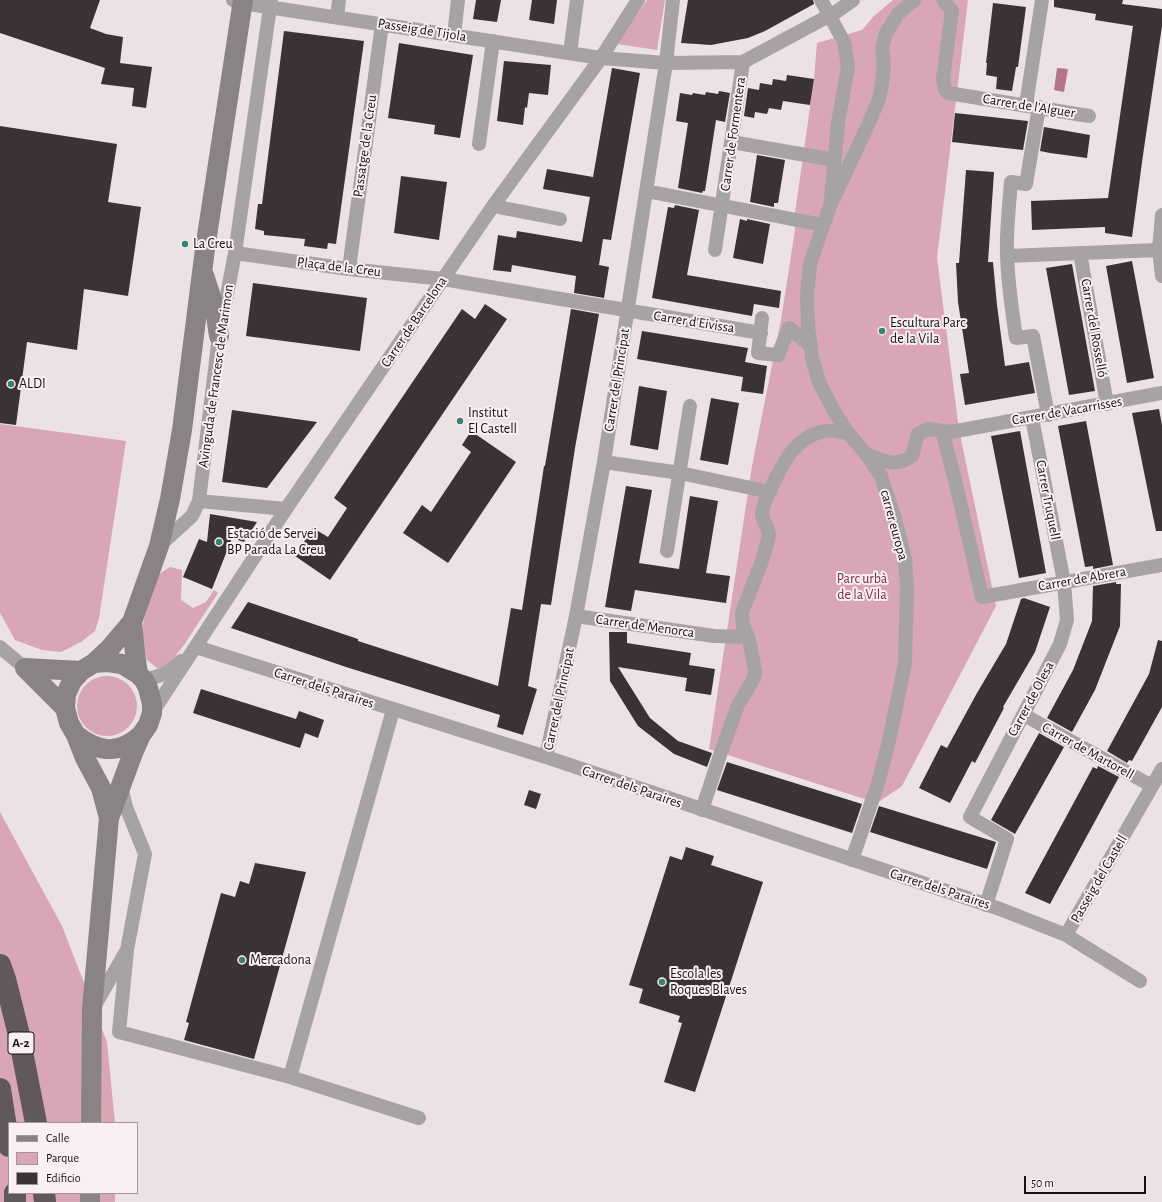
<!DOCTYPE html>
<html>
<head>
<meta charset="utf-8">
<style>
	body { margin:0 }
	#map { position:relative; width:1162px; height:1202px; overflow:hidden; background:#ece2e4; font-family:"Alegreya Sans",sans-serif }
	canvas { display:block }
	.legend { position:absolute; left:8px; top:1122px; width:130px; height:72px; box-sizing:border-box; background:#faeff2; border:1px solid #9f9799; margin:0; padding:5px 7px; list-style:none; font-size:12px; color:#161314 }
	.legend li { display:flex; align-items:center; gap:8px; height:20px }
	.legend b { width:20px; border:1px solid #9f9799 }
	.scale { position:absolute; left:1024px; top:1176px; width:122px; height:18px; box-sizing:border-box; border:2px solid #161314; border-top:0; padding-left:5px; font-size:12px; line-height:14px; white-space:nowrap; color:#161314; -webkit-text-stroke:3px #faeff2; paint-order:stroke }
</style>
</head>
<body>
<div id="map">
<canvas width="1162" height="1202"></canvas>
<ul class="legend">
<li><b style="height:5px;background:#898384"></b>Calle</li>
<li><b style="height:11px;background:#d8a6b4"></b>Parque</li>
<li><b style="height:11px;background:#3a3234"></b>Edificio</li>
</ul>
<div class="scale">50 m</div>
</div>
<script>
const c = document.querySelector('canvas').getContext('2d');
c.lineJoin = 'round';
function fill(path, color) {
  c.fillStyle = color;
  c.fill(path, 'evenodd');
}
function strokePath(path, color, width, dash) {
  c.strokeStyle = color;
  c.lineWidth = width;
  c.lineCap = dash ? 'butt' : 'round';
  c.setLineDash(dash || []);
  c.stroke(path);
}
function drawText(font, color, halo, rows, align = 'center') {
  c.font = font + ' "Alegreya Sans",sans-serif';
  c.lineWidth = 4;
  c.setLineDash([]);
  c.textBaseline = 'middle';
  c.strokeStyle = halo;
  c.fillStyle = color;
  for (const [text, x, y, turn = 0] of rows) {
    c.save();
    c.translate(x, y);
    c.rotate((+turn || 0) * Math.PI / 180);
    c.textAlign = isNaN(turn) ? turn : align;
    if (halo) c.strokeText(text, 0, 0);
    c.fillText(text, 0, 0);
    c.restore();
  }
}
fill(new Path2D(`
	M 647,0 L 665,0 L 657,50 L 617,44 Z
	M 893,0 L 968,0 L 937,258 L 959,430 L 996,606 L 902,786 L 877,803 L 709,749 L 752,466 L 781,320 L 795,230 L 794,220 L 814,79 L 817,43 L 862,30 L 874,16 Z
	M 0,424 L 126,441 L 99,618 L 95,631 L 81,642 L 61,652 L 42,650 L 15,640 L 0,613 Z
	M 170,567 L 182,570 L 181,600 L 193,608 L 206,602 L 214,590 L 218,593 L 184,645 L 166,668 L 157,668 L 147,660 L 141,640 L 144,618 L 159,574 Z
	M77 706a30 30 0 1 1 60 0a30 30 0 1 1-60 0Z
	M 0,812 L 62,926 L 107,1042 L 115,1123 L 9,1123 L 9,1193 L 115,1193 L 115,1202 L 0,1202 Z`), '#d8a6b4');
fill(new Path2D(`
	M 1057,68 L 1068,69 L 1064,92 L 1054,90 Z`), '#b47589');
fill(new Path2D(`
	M 0,0 L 100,0 L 90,28 L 106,34 L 123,37 L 120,63 L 152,67 L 146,108 L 132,106 L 134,88 L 101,84 L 105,68 L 0,33 Z
	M 476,0 L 501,0 L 497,22 L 473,19 Z
	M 532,0 L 557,0 L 554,24 L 529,20 Z
	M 688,0 L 813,0 L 814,4 L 765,31 L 748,38 L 711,45 L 697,44 L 681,43 Z
	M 1054,0 L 1123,0 L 1122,4 L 1162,9 L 1162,26 L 1143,155 L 1132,237 L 1105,233 L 1105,227 L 1032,230 L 1031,201 L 1108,198 L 1133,26 L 1095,20 L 1096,14 L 1054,7 Z
	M 993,3 L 1026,7 L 1018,67 L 1016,67 L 1012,91 L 996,89 L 997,77 L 986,75 L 987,63 L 986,63 Z
	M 284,31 L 364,41 L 336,244 L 328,243 L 327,249 L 304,246 L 305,239 L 264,235 L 264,231 L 255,229 L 258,204 L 262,204 Z
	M 399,43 L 473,55 L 460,138 L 434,134 L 435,125 L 388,118 Z
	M 504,61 L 551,65 L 548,95 L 529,93 L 527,108 L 525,107 L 523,125 L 497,121 Z
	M 612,68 L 640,73 L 611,240 L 603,239 L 599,265 L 609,267 L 604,298 L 574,293 L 576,276 L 512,265 L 511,272 L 493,270 L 498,235 L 516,238 L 517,231 L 582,242 L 590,197 L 543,189 L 547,169 L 593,177 Z
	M 787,75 L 814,79 L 810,105 L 783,101 L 781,110 L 769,108 L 767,114 L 755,112 L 754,118 L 744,116 L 748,88 L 759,90 L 760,83 L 772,85 L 773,79 L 786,81 Z
	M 719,91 L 730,93 L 725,122 L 716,120 L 705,191 L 703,191 L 702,193 L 678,188 L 688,123 L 676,121 L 680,93 L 692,95 L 693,93 L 705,95 L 706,92 L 718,94 Z
	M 955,113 L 1028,121 L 1023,150 L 952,142 Z
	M 0,126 L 117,144 L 108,202 L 141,207 L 128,296 L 84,289 L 77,350 L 27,342 L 16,425 L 0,423 Z
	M 1044,127 L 1090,135 L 1087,158 L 1050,153 L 1040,151 Z
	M 757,155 L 785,160 L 778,203 L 774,203 L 774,207 L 750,202 Z
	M 966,170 L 994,172 L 988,262 L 993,262 L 997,305 L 1005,366 L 1029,362 L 1035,393 L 965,405 L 960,374 L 969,373 L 958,302 L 956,263 L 959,263 Z
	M 401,176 L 447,182 L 439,240 L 394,233 Z
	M 675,205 L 699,210 L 687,275 L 781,291 L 779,308 L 754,304 L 752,316 L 652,298 L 668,207 L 674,208 Z
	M 740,219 L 747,221 L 747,219 L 770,224 L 763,264 L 733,258 Z
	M 1132,261 L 1154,378 L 1127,383 L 1106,266 Z
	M 1072,264 L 1095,391 L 1069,395 L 1046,268 Z
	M 253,283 L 367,298 L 360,351 L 246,336 Z
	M 485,304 L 507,319 L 330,580 L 295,556 L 313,528 L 328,537 L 347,508 L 334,498 L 462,309 L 475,319 Z
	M 571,309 L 599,314 L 575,448 L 551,605 L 541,604 L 528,686 L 537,689 L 523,735 L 497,727 L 500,715 L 346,667 L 231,628 L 248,602 L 358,639 L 358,641 L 498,686 L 511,608 L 522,610 L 544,466 L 545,466 Z
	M 642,331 L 748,348 L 745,362 L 767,366 L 763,394 L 741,391 L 743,377 L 637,359 Z
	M 639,386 L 667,391 L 658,450 L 630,445 Z
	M 711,398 L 739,403 L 728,465 L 700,460 Z
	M 1159,409 L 1162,425 L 1162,531 L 1156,531 L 1132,413 Z
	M 232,410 L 317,422 L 267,488 L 222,482 Z
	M 1086,421 L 1113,565 L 1093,569 L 1093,566 L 1085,567 L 1058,426 Z
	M 471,431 L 516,462 L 448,563 L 403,533 L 422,505 L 431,512 L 471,452 L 462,445 Z
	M 1020,431 L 1046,573 L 1019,578 L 991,436 Z
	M 626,486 L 652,490 L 639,563 L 679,569 L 690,496 L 718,501 L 706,573 L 730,576 L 726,603 L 635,590 L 631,611 L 605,607 Z
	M 210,514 L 257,522 L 244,542 L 232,538 L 212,589 L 183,577 L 199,539 L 207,542 Z
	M 1116,582 L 1116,584 L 1121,584 L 1120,626 L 1095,690 L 1072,732 L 1047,718 L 1073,670 L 1092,621 L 1093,586 Z
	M 1024,598 L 1050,607 L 1035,652 L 1003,707 L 1004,708 L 975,763 L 972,761 L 950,803 L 919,788 L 941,745 L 947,748 L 977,693 L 1006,644 L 1021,599 Z
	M 609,632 L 627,632 L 627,643 L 691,653 L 689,665 L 715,669 L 711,695 L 685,691 L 687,678 L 618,667 L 650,718 L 678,741 L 712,753 L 707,767 L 674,754 L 638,726 L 610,681 Z
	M 1158,640 L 1162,641 L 1162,707 L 1132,761 L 1129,760 L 1127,763 L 1107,751 L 1149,674 Z
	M 201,689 L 296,719 L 299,711 L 324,720 L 318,738 L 305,733 L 300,748 L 193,713 Z
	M 1039,733 L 1064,747 L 1015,834 L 991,820 Z
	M 727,762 L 862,804 L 852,833 L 717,790 Z
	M 1098,766 L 1119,777 L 1050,904 L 1025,893 L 1093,767 L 1097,769 Z
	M 529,790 L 541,794 L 536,809 L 524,805 Z
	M 879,806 L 996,842 L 987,869 L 870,832 Z
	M 686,847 L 714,856 L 711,865 L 763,882 L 695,1092 L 664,1082 L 682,1023 L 678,1022 L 680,1016 L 639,1003 L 643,989 L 629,985 L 670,856 L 682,860 Z
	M 255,863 L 306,872 L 254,1059 L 184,1040 L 189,1023 L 186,1022 L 221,893 L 235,897 L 240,881 L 249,884 Z`), '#3a3234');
strokePath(new Path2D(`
	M 233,0 L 242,3 L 601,58 L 666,63 L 743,62 L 836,12 L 853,0
	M 821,0 L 844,42 L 848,67 L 838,123 L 831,198
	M 943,0 L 952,11 L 943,79 L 945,89 L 948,93 L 1089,116
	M 337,17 L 339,0
	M 454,35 L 458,0
	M 570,53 L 577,0
	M 1026,105 L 1042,0
	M 1039,107 L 1026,184 L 1011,182 C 1009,207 1006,231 1007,256 C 1008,283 1012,311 1016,338 L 1033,336 L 1048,415
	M 732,142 L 834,160
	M 479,144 L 493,41
	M 646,191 L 823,225
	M 493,206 L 560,219
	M 1162,215 L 1159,250 L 1162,276
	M 715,250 L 743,62
	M 235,253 L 349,269 L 443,279 L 761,333
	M 1080,253 L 1107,404
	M 1007,256 L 1159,250
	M 349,269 L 382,24
	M 762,318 L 758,353 L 778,355 L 789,328 L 811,346
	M 942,431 L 955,480 L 982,597 L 1162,565
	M 866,454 C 885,461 894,468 912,456 L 918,434 L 928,429 L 951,432 L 1162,393
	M 604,462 L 680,473 L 770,492
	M 199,501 L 286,509
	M 159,546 L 192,516 L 199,501 L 219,336 L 235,253 L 271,0
	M 667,551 L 690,406
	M 576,616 L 714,636 L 748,637
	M 0,647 L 25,668
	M 196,647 L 546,757 L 1000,909 L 1066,935
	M 144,680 C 161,676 168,674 181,661
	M 152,713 L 286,509 L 493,206 L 601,58 L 638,0
	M 1024,715 L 1152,786
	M 546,757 L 576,616 L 604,462 L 666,63 L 673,0
	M 702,810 L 720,755 L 738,705 L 754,678 L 755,671 L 749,639 L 743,626 L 742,612 L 762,561 L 769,536 C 769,527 762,522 762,513 C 763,500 784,461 792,451 C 799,443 810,435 820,432 C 828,429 840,432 848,433
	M 852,860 L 878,783 L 888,745 L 905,664 L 907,588 L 905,559 L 894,515 L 881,476 L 866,454 L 848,433 L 834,411 L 819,382 L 812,358 L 808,326 L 807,295 L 810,264 L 830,206 L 868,125 L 879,99 L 882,84 L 884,64 L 882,48 L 886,33 L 898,14 L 914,0
	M 986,905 L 1007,839 L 970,817 L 1060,644 L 1067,620 L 1064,582 L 1032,418
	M 127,950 L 119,1032 L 290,1077 L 393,710
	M 1140,981 L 1066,935 L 1162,769
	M 95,1005 L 127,950 L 145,854 L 126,807 L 121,787
	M 290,1077 L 419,1118`), '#a7a3a4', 14);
strokePath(new Path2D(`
	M 204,275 L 215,309 L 219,336
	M 132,622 L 135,653 L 138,674
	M 94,663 L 110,648 L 132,622 L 159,546 L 170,499 L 182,430 L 205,249 L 243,0
	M 25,668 L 65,708
	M 25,668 L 81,671
	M 76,735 C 99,753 119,755 141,735
	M 91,1123 L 92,1009 L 109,818 L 133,753 L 141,735 L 148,725 L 152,713 L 152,704 L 148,688 L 144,680 L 138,674 L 122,664 L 108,662 L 94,663 L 81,671 L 72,681 L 66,694 L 65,708 L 69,723 L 76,735 L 85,758 L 101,788 L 109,818
	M 90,1193 L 90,1202`), '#898384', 20);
strokePath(new Path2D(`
	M 0,965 L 5,979 L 18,1031 L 36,1123
	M 0,1089 L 9,1146
	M 15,1193 L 15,1202
	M 44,1193 L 45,1202`), '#61585b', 22);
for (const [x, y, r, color] of [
	[185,244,4,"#3b7f72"],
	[882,331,4,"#3b7f72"],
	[11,384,4,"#3b7f72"],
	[460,421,4,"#3b7f72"],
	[219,542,4,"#3b7f72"],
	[242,960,4,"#3b7f72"],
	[662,982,4,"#3b7f72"]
]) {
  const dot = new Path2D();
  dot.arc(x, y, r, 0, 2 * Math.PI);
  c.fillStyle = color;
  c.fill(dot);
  strokePath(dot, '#faeff2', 1.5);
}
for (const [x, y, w] of [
	[21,1043,26]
]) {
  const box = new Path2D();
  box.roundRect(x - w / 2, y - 11, w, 22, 3);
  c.fillStyle = '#faeff2';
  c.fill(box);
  strokePath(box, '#161314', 1);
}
drawText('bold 13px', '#161314', null, [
	["A-2",21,1043]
]);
drawText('14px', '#161314', '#faeff2', [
	["Passeig de Tijola",422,30,9],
	["Carrer de l'Alguer",1029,106,9],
	["Carrer de Formentera",733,134,-82],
	["Passatge de la Creu",365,146,-82],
	["Plaça de la Creu",339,267,7],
	["Carrer de Barcelona",414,322,-56],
	["Carrer d'Eivissa",694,322,9],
	["Carrer del Rosselló",1094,328,80],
	["Avinguda de Francesc de Marimon",216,376,-82],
	["Carrer del Principat",617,380,-81],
	["Carrer de Vacarrisses",1067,411,-10],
	["Carrer Truquell",1048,500,79],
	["carrer europa",894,525,75],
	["Carrer de Abrera",1082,579,-10],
	["Carrer de Menorca",645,626,8],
	["Carrer dels Paraires",324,688,18],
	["Carrer del Principat",559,699,-78],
	["Carrer de Olesa",1031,699,-62],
	["Carrer de Martorell",1088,751,29],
	["Carrer dels Paraires",632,787,19],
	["Passeig del Castell",1099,879,-60],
	["Carrer dels Paraires",940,889,18]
]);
drawText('14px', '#161314', '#faeff2', [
	["La Creu",193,244],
	["Escultura Parc",890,323],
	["de la Vila",890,339],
	["ALDI",19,384],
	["Institut",468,413],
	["El Castell",468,429],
	["Estació de Servei",227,534],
	["BP Parada La Creu",227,550],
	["Mercadona",250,960],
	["Escola les",670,974],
	["Roques Blaves",670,990]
], 'left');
drawText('14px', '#7a2c4a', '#faeff2', [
	["Parc urbà",862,579],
	["de la Vila",862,595]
]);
</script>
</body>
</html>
